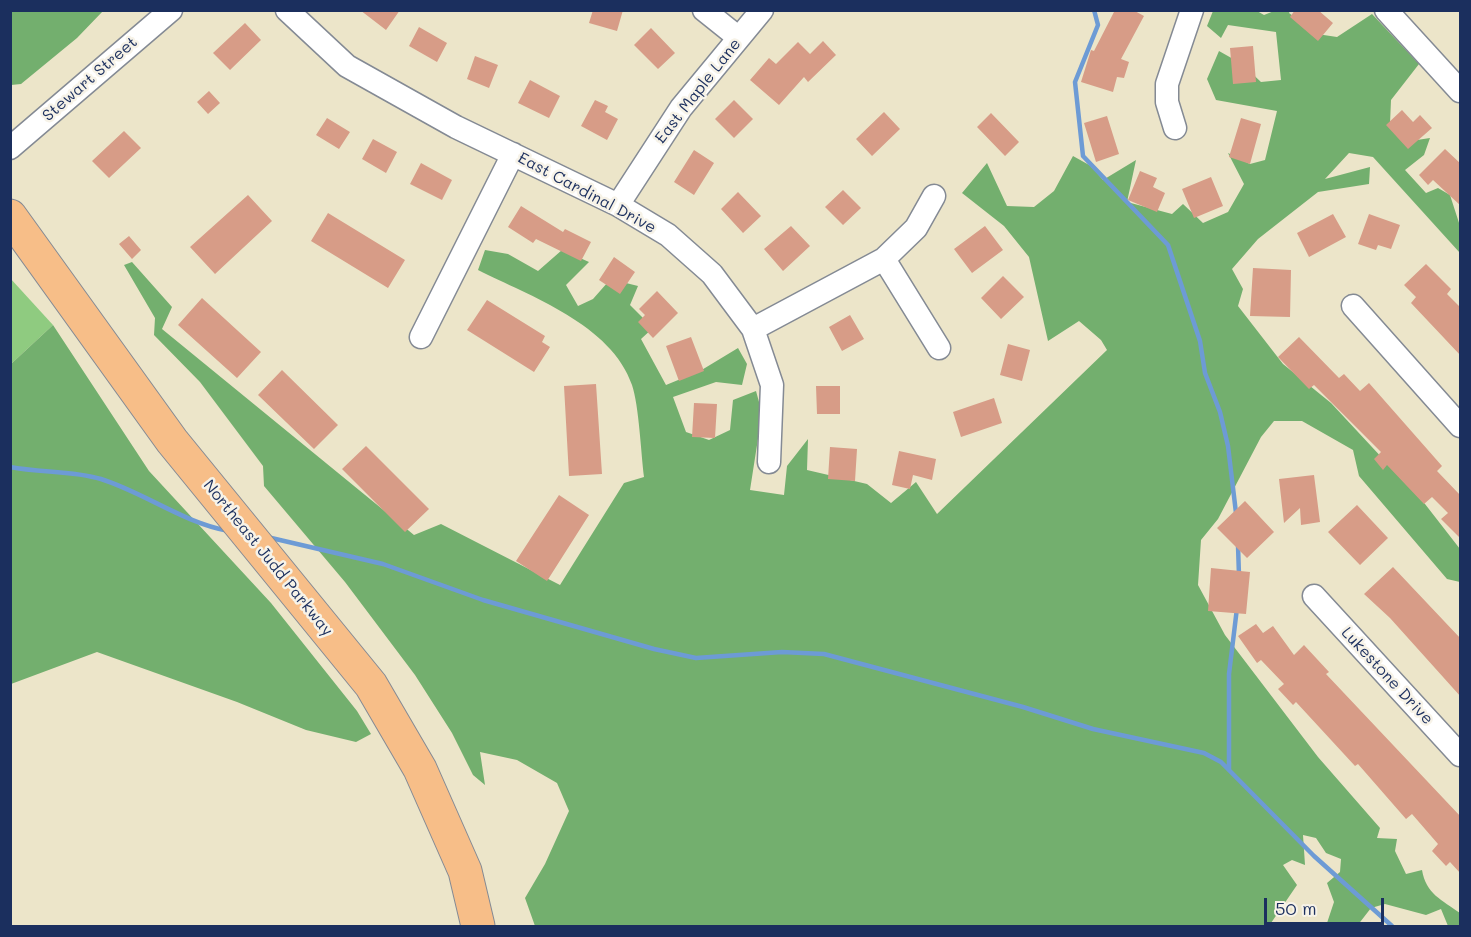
<!DOCTYPE html>
<html>
<head>
<meta charset="utf-8">
<style>
	body { margin:0 }
	#map { position:relative; width:1471px; height:937px; overflow:hidden; background:#ece5c9; font-family:Mali,sans-serif }
	canvas { display:block }
	.frame { position:absolute; inset:0; border:12px solid #1b2f5e; pointer-events:none }
	.scale { position:absolute; left:1264px; top:898px; width:120px; height:27px; box-sizing:border-box; border:3px solid #1b2f5e; border-top:0; padding-left:8px; font-size:18px; line-height:21px; white-space:nowrap; color:#1b2f5e; -webkit-text-stroke:4px #f7f3e8; paint-order:stroke }
</style>
</head>
<body>
<div id="map">
<canvas width="1471" height="937"></canvas>
<div class="frame"></div>
<div class="scale">50 m</div>
</div>
<script>
const c = document.querySelector('canvas').getContext('2d');
c.lineJoin = 'round';
function fill(path, color) {
  c.fillStyle = color;
  c.fill(path, 'evenodd');
}
function strokePath(path, color, width, dash) {
  c.strokeStyle = color;
  c.lineWidth = width;
  c.lineCap = dash ? 'butt' : 'round';
  c.setLineDash(dash || []);
  c.stroke(path);
}
function drawText(font, color, halo, rows, align = 'center') {
  c.font = font + ' Mali,sans-serif';
  c.lineWidth = 5;
  c.setLineDash([]);
  c.textBaseline = 'middle';
  c.strokeStyle = halo;
  c.fillStyle = color;
  for (const [text, x, y, turn = 0] of rows) {
    c.save();
    c.translate(x, y);
    c.rotate((+turn || 0) * Math.PI / 180);
    c.textAlign = isNaN(turn) ? turn : align;
    if (halo) c.strokeText(text, 0, 0);
    c.fillText(text, 0, 0);
    c.restore();
  }
}
fill(new Path2D(`
	M 10,278 L 53,325 L 11,364 L 10,364 Z`), '#8fcb80');
fill(new Path2D(`
	M 11,10 L 103,10 L 103,11 L 77,38 L 21,84 L 11,85 Z
	M 1213,11 L 1257,11 L 1264,15 L 1274,11 L 1290,11 L 1289,13 L 1317,34 L 1337,37 L 1372,14 L 1419,64 L 1391,100 L 1390,124 L 1404,142 L 1430,138 L 1424,155 L 1405,170 L 1426,193 L 1438,188 L 1450,195 L 1460,226 L 1460,253 L 1373,157 L 1349,153 L 1325,179 L 1370,167 L 1369,184 L 1318,192 L 1258,239 L 1232,269 L 1243,289 L 1238,306 L 1283,364 L 1331,403 L 1425,504 L 1460,549 L 1460,582 L 1447,579 L 1359,476 L 1353,450 L 1302,421 L 1274,421 L 1261,437 L 1218,519 L 1201,540 L 1198,585 L 1225,635 L 1318,757 L 1380,828 L 1377,838 L 1397,839 L 1395,851 L 1406,874 L 1422,870 C 1426,894 1442,900 1460,913 L 1460,926 L 1448,926 L 1441,909 L 1426,915 L 1385,904 L 1371,908 L 1357,926 L 1326,926 L 1334,902 L 1327,883 L 1340,872 L 1341,859 L 1326,853 L 1316,838 L 1303,835 L 1305,865 L 1292,860 L 1283,865 L 1297,885 L 1271,923 L 1275,926 L 535,926 L 525,898 L 545,864 L 569,811 L 557,783 L 517,760 L 480,752 L 485,785 L 473,775 L 452,733 L 415,675 L 345,582 L 264,486 L 263,466 L 200,382 L 154,335 L 155,318 L 124,265 L 132,262 L 172,307 L 162,329 L 414,535 L 441,524 L 560,585 L 624,483 L 644,477 C 641,453 639,406 632,385 C 612,325 530,296 478,270 L 485,250 L 508,254 L 538,271 L 562,250 L 589,262 L 566,285 L 578,306 L 593,299 L 608,282 L 622,282 L 638,286 L 630,305 L 653,328 L 641,339 L 666,385 L 700,371 L 738,348 L 747,364 L 742,385 L 716,382 L 673,397 L 686,432 L 709,440 L 730,430 L 733,400 L 756,391 L 762,413 L 750,490 L 784,495 L 787,466 L 808,439 L 807,470 L 867,484 L 891,503 L 916,482 L 937,514 L 1107,350 L 1101,340 L 1079,321 L 1048,341 L 1029,257 L 1004,226 L 962,193 L 987,163 L 1007,206 L 1034,207 L 1054,191 L 1073,156 L 1091,166 L 1103,180 L 1136,160 L 1127,202 L 1172,214 L 1183,204 L 1203,223 L 1228,212 L 1244,184 L 1228,153 L 1250,164 L 1265,160 L 1277,111 L 1216,100 L 1207,79 L 1219,51 L 1242,64 L 1261,82 L 1281,80 L 1276,32 L 1228,25 L 1221,38 L 1207,26 Z
	M 53,325 L 149,471 L 271,603 L 357,711 L 371,734 L 356,742 L 306,730 L 237,702 L 97,652 L 11,684 L 11,364 Z`), '#73af6e');
strokePath(new Path2D(`
	M 1094,10 L 1098,25 L 1075,82 L 1083,156 L 1168,245 L 1200,341 L 1205,373 L 1220,412 L 1228,446 L 1236,513
	M 10,467 C 41,473 72,470 101,479 C 145,493 184,523 229,531
	M 267,537 L 383,564 L 483,600 L 654,649 L 696,658 L 782,652 L 824,654 L 1023,707 L 1093,729 L 1204,753 L 1221,762 L 1314,856 L 1392,926
	M 1238,545 L 1239,576
	M 1229,770 L 1229,674 L 1237,608`), '#6d9bd5', 4.5);
fill(new Path2D(`
	M 360,10 L 400,10 L 386,30 Z
	M 593,10 L 623,10 L 617,31 L 589,23 Z
	M 1115,10 L 1133,10 L 1144,16 L 1121,59 L 1129,62 L 1124,78 L 1117,77 L 1113,92 L 1081,82 L 1091,50 L 1094,51 Z
	M 1295,10 L 1318,10 L 1333,23 L 1318,41 L 1290,17 Z
	M 245,23 L 261,40 L 230,70 L 213,53 Z
	M 419,27 L 447,43 L 437,62 L 409,46 Z
	M 651,28 L 675,53 L 658,69 L 634,45 Z
	M 823,41 L 836,55 L 808,82 L 804,77 L 779,105 L 750,80 L 769,58 L 776,64 L 798,42 L 810,54 Z
	M 1253,46 L 1256,82 L 1233,84 L 1230,48 Z
	M 475,56 L 498,65 L 489,88 L 467,79 Z
	M 530,80 L 560,96 L 549,118 L 518,103 Z
	M 209,91 L 220,103 L 208,114 L 197,102 Z
	M 595,100 L 608,106 L 605,112 L 618,119 L 607,140 L 581,126 Z
	M 734,100 L 753,119 L 734,138 L 715,119 Z
	M 1402,110 L 1413,122 L 1420,115 L 1432,128 L 1408,149 L 1386,125 Z
	M 884,112 L 900,129 L 872,156 L 856,139 Z
	M 991,113 L 1019,142 L 1005,156 L 977,127 Z
	M 1107,116 L 1119,154 L 1096,162 L 1084,123 Z
	M 327,118 L 350,132 L 339,149 L 316,135 Z
	M 1241,118 L 1261,124 L 1250,164 L 1229,157 Z
	M 124,131 L 141,148 L 109,178 L 92,161 Z
	M 373,139 L 397,152 L 386,173 L 362,159 Z
	M 1445,149 L 1461,164 L 1461,206 L 1433,180 L 1428,185 L 1419,175 Z
	M 694,150 L 714,163 L 694,195 L 674,182 Z
	M 421,163 L 452,180 L 442,200 L 410,184 Z
	M 1140,171 L 1157,178 L 1153,187 L 1165,193 L 1157,212 L 1128,200 Z
	M 1211,177 L 1223,206 L 1194,218 L 1182,189 Z
	M 843,190 L 861,208 L 843,225 L 825,207 Z
	M 738,192 L 761,216 L 743,233 L 721,209 Z
	M 248,195 L 272,221 L 215,274 L 190,247 Z
	M 521,206 L 563,232 L 565,229 L 591,242 L 581,261 L 536,239 L 533,243 L 508,227 Z
	M 328,213 L 405,260 L 388,288 L 311,241 Z
	M 1333,214 L 1346,237 L 1309,257 L 1297,233 Z
	M 1369,214 L 1400,225 L 1391,249 L 1378,245 L 1376,250 L 1358,244 Z
	M 791,226 L 810,246 L 783,271 L 764,249 Z
	M 985,226 L 1003,250 L 972,273 L 954,249 Z
	M 129,236 L 141,250 L 132,259 L 119,244 Z
	M 614,257 L 635,272 L 620,294 L 599,280 Z
	M 1426,264 L 1451,289 L 1447,294 L 1461,308 L 1461,356 L 1411,303 L 1416,297 L 1404,285 Z
	M 1253,268 L 1291,270 L 1290,317 L 1250,316 Z
	M 1003,276 L 1024,297 L 1001,319 L 981,298 Z
	M 657,291 L 678,313 L 653,338 L 638,322 L 645,315 L 639,309 Z
	M 202,298 L 261,352 L 237,378 L 178,325 Z
	M 487,300 L 545,336 L 542,342 L 550,347 L 534,372 L 467,330 Z
	M 850,315 L 864,339 L 842,351 L 829,327 Z
	M 691,337 L 704,371 L 679,381 L 666,346 Z
	M 1299,337 L 1339,378 L 1344,374 L 1360,391 L 1369,383 L 1442,466 L 1437,471 L 1461,496 L 1461,539 L 1441,519 L 1448,513 L 1432,497 L 1424,504 L 1387,465 L 1383,470 L 1374,459 L 1381,452 L 1314,385 L 1309,389 L 1278,357 Z
	M 1008,344 L 1030,350 L 1022,381 L 1000,375 Z
	M 282,370 L 338,425 L 314,449 L 258,395 Z
	M 596,384 L 602,474 L 569,476 L 564,386 Z
	M 816,386 L 840,386 L 840,414 L 817,414 Z
	M 994,398 L 1002,423 L 961,437 L 953,412 Z
	M 694,403 L 717,404 L 715,438 L 692,437 Z
	M 366,446 L 429,509 L 405,532 L 342,469 Z
	M 830,447 L 857,449 L 855,481 L 828,479 Z
	M 899,451 L 936,459 L 932,480 L 913,475 L 910,489 L 892,485 Z
	M 1314,475 L 1320,522 L 1301,525 L 1300,508 L 1284,523 L 1279,479 Z
	M 559,495 L 589,515 L 547,581 L 516,561 Z
	M 1245,501 L 1274,532 L 1247,558 L 1217,528 Z
	M 1357,505 L 1388,538 L 1360,565 L 1328,532 Z
	M 1393,567 L 1461,639 L 1461,697 L 1390,618 L 1364,594 Z
	M 1211,568 L 1250,572 L 1246,614 L 1208,611 Z
	M 1256,624 L 1263,633 L 1273,626 L 1294,655 L 1304,645 L 1329,672 L 1326,674 L 1461,817 L 1461,874 L 1450,862 L 1446,866 L 1432,851 L 1438,844 L 1412,814 L 1406,819 L 1358,764 L 1355,766 L 1296,702 L 1293,705 L 1278,689 L 1284,684 L 1261,660 L 1257,663 L 1238,636 Z`), '#d79c87');
const minor = new Path2D(`
	M 287,10 L 347,66 L 456,127 L 618,205 L 668,235 L 712,274 L 753,329 L 772,385 L 769,462
	M 704,10 L 739,38
	M 1386,10 L 1460,91
	M 1175,128 L 1167,102 L 1167,84 L 1192,10
	M 10,148 L 171,10
	M 618,205 L 681,108 L 762,10
	M 884,259 L 939,348
	M 1353,306 L 1460,426
	M 753,329 L 884,259 L 916,228 L 934,196
	M 421,337 L 513,154
	M 1314,596 L 1460,755`);
const highway = new Path2D(`
	M 10,216 L 172,441 L 371,685 L 420,769 L 465,871 L 478,926`);
strokePath(minor, '#848a94', 25);
strokePath(highway, '#848a94', 35);
strokePath(minor, '#fff', 22);
strokePath(highway, '#f7be88', 33);
drawText('16px', '#1b2f5e', '#f7f3e8', [
	["Stewart Street",90,79,-41],
	["East Maple Lane",698,91,-52],
	["East Cardinal Drive",587,193,28],
	["Northeast Judd Parkway",268,558,51],
	["Lukestone Drive",1387,676,47]
]);
</script>
</body>
</html>
